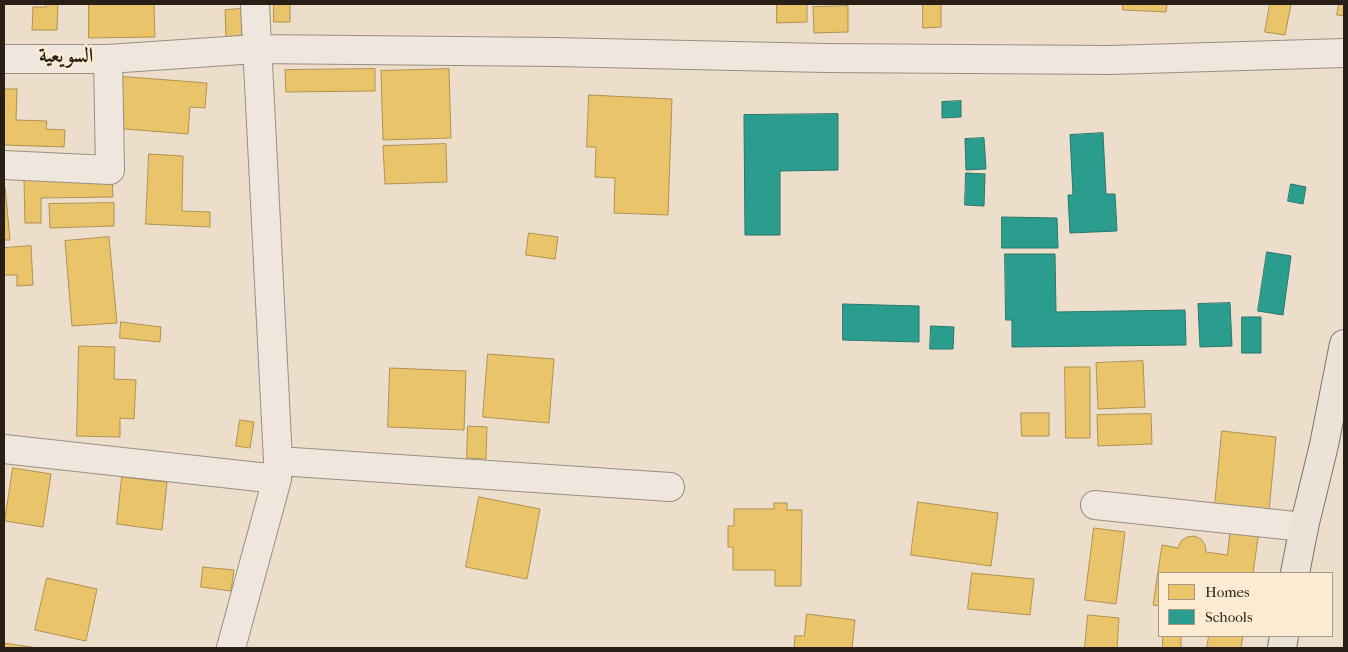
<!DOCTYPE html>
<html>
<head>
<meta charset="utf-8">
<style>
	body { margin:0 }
	#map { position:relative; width:1348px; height:652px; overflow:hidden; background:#ecdeca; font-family:"IM FELL French Canon",serif }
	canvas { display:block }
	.frame { position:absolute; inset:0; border:5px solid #291f16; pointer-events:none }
	.legend { position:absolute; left:1158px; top:572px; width:175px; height:65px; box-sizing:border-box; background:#fcebd3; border:1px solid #a89987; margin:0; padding:6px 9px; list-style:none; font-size:15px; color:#291f16 }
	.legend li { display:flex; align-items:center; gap:10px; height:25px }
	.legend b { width:25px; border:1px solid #a89987 }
</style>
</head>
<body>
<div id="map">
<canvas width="1348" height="652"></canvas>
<div class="frame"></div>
<ul class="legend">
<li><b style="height:14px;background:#e9c46a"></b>Homes</li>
<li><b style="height:14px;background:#2a9d8f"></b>Schools</li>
</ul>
</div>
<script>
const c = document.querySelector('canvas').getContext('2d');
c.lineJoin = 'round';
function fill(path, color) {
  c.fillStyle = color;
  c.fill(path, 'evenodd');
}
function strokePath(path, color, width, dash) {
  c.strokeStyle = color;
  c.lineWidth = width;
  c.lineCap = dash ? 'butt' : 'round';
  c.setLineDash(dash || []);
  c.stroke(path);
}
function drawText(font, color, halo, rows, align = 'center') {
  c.font = font + ' "IM FELL French Canon",Amiri,serif';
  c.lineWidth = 5;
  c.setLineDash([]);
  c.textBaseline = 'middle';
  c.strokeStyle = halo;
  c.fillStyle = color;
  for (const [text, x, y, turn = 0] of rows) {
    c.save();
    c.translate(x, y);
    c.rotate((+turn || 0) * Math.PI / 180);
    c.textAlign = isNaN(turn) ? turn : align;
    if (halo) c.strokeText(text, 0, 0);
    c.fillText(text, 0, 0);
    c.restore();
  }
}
const homes = new Path2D(`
	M 46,4 L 58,4 L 57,30 L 32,30 L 33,7 L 46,7 Z
	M 89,4 L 154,4 L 155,37 L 89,38 Z
	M 274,4 L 290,4 L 290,22 L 274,22 Z
	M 777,4 L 807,4 L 807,22 L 777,23 Z
	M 923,4 L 941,4 L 941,27 L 923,28 Z
	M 1123,4 L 1167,4 L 1166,12 L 1123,10 Z
	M 1270,4 L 1291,4 L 1285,35 L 1265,32 Z
	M 1339,4 L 1344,4 L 1344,16 L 1337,15 Z
	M 848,6 L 848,32 L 814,33 L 813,7 Z
	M 241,9 L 242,37 L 226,38 L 225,10 Z
	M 375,69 L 375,91 L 286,92 L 285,70 Z
	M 449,69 L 451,138 L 383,140 L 381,71 Z
	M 116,76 L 207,83 L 205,108 L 190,107 L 188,134 L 112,128 Z
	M 4,89 L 17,89 L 16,120 L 47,121 L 46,129 L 65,130 L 64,147 L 4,145 Z
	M 589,95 L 672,99 L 668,215 L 614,213 L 615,178 L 595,177 L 596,147 L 587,147 Z
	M 446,144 L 447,182 L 385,184 L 383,146 Z
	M 149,154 L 183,156 L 182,211 L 210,212 L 210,227 L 146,224 Z
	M 112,177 L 113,197 L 41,198 L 41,223 L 25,223 L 24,178 Z
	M 4,187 L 5,187 L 10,240 L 4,240 Z
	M 114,203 L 114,226 L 50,228 L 49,204 Z
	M 529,233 L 558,237 L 555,259 L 526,255 Z
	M 109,237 L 117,323 L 72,326 L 65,241 Z
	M 31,246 L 33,285 L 17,286 L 17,275 L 4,275 L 4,248 Z
	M 121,322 L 161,327 L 160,342 L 120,338 Z
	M 79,346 L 115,347 L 114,379 L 136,380 L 134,419 L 120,418 L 120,437 L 77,436 Z
	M 488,354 L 554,359 L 549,423 L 483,417 Z
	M 1143,361 L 1145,407 L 1098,409 L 1096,363 Z
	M 1065,367 L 1090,367 L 1090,438 L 1066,438 Z
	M 390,368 L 466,371 L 464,430 L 388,427 Z
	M 1021,413 L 1049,413 L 1049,436 L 1022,436 Z
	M 1151,414 L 1152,444 L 1098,446 L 1097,415 Z
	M 240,420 L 254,422 L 250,448 L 236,446 Z
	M 468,426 L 487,427 L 486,459 L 467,458 Z
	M 1222,431 L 1276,437 L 1269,511 L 1215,505 Z
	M 13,468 L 51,474 L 43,527 L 5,521 Z
	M 122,477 L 167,482 L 162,530 L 117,524 Z
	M 479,497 L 540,509 L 527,579 L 466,567 Z
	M 918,502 L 998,513 L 991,566 L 911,555 Z
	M 774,503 L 787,503 L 787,510 L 802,510 L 801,586 L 775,586 L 775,570 L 733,570 L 733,547 L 728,547 L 728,526 L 734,526 L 734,509 L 774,509 Z
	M 1231,527 L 1259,531 L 1253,573 L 1159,573 L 1159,606 L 1153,605 L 1162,545 L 1178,548 L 1181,541 L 1187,537 L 1194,536 L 1201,539 L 1205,545 L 1206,552 L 1227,555 Z
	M 1094,528 L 1125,532 L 1116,604 L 1085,600 Z
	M 203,567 L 234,570 L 231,591 L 201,587 Z
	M 972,573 L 1034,579 L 1030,615 L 968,609 Z
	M 47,578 L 97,589 L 86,641 L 35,630 Z
	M 807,614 L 855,620 L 852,648 L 794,648 L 795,636 L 804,636 Z
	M 1088,615 L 1119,618 L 1117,648 L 1085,648 Z
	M 1163,636 L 1181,636 L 1181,648 L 1163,648 Z
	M 1209,636 L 1243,636 L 1241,648 L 1207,648 Z
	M 4,643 L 38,648 L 4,648 Z`);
fill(homes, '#e9c46a');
strokePath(homes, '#af9251', 1);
const schools = new Path2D(`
	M 961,101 L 961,117 L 942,118 L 942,102 Z
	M 838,114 L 838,170 L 780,171 L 780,235 L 745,235 L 744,115 Z
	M 1103,133 L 1106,194 L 1115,194 L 1117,231 L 1070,233 L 1068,195 L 1073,195 L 1070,135 Z
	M 984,138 L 986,169 L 966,170 L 965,139 Z
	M 966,173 L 985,174 L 984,206 L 965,205 Z
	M 1291,184 L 1306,187 L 1303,204 L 1288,201 Z
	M 1002,217 L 1057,218 L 1058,248 L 1002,248 Z
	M 1267,252 L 1291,256 L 1283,315 L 1258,311 Z
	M 1005,254 L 1055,254 L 1056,312 L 1185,310 L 1186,345 L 1012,347 L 1012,320 L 1006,320 Z
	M 1230,303 L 1232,346 L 1200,347 L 1198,304 Z
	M 843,304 L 919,306 L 919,342 L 843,340 Z
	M 1242,317 L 1261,317 L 1261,353 L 1242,353 Z
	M 931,326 L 954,327 L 953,349 L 930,349 Z`);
fill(schools, '#2a9d8f');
strokePath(schools, '#2a776b', 1);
const minor = new Path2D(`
	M 4,59 L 108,59 L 256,49 L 555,52 L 825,58 L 1110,60 L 1344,53
	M 4,165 L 110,170 L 108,59
	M 4,449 L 277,479
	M 278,461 L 670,487
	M 1095,505 L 1304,527
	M 231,648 L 277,479 L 278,461 L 255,4`);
const highway = new Path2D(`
	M 1295,573 L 1304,527 L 1324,445 L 1344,344
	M 1282,648 L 1284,636`);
strokePath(minor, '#988f83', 30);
strokePath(highway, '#7d756a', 30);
strokePath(minor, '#efe7dd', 28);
strokePath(highway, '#ebe3d8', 28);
drawText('bold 21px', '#291f16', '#fcebd3', [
	["السويعية",66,57]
]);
</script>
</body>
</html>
